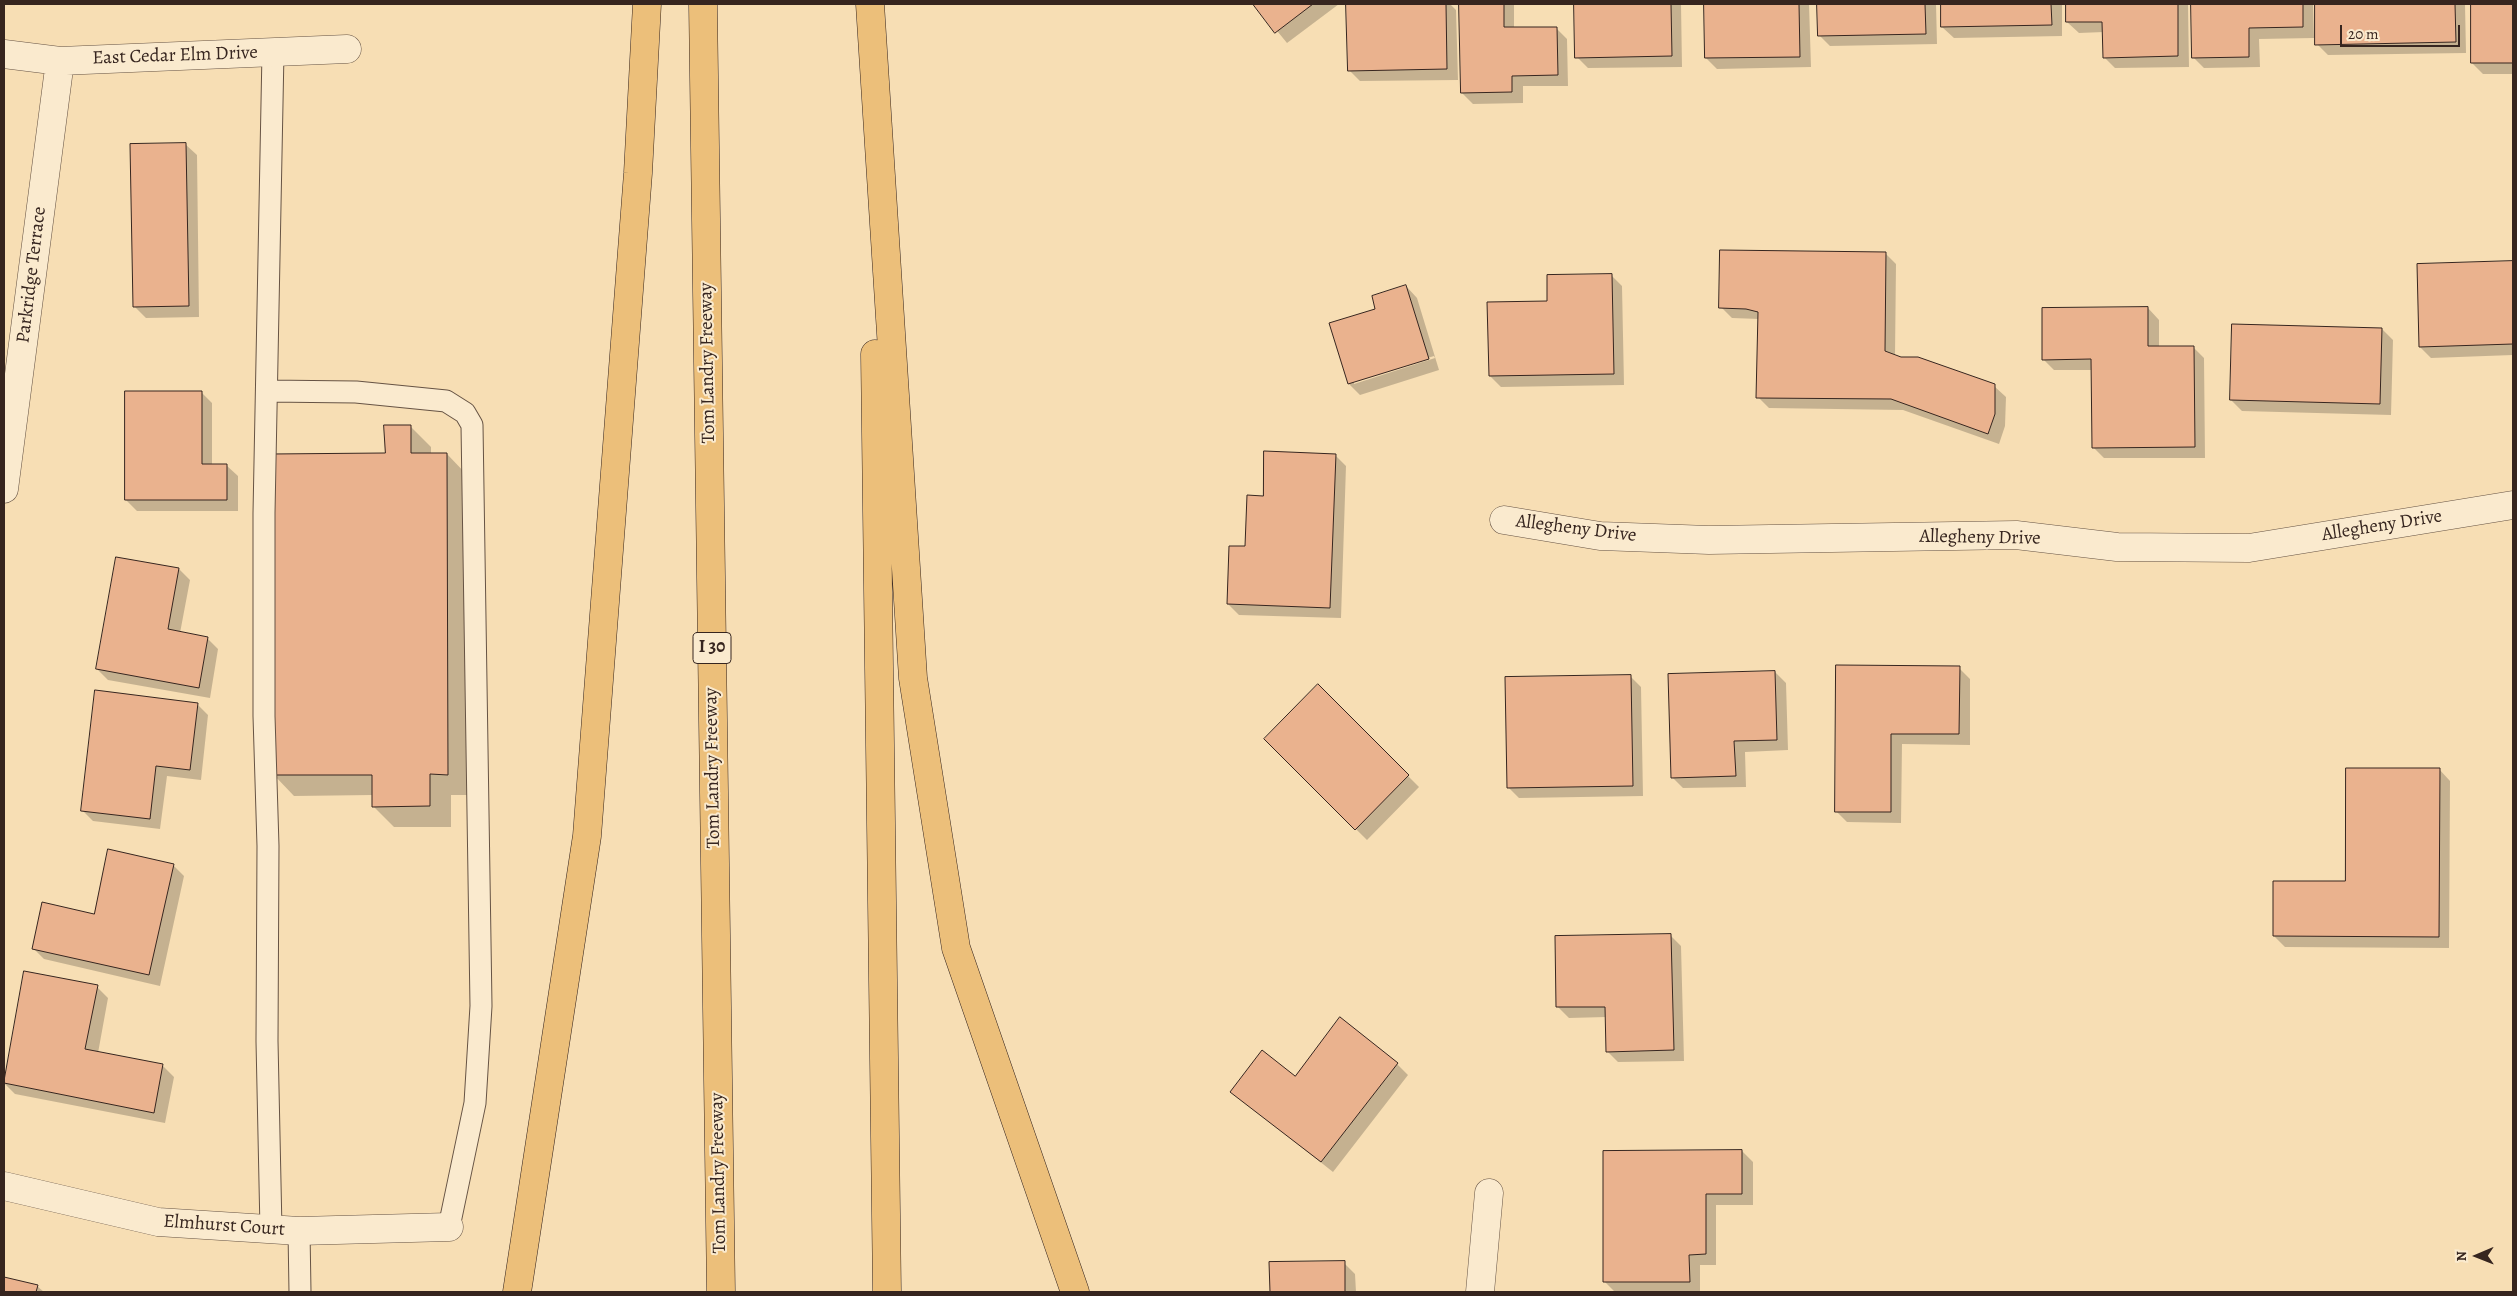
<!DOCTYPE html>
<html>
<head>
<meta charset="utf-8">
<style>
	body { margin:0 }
	#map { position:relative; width:2517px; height:1296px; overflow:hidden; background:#f7deb4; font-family:Alegreya,serif }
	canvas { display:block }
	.frame { position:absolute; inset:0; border:5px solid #36251f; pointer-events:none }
	.north { position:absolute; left:2452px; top:1231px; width:50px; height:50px; -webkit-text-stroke:4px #faeace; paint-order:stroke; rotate:269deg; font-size:14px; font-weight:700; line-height:20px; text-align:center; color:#36251f }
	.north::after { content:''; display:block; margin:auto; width:18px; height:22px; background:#36251f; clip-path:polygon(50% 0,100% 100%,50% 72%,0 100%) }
	.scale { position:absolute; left:2340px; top:25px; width:120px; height:22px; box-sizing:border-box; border:2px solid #36251f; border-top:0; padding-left:6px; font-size:15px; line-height:18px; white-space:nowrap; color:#36251f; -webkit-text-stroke:4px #faeace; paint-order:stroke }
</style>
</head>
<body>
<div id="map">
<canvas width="2517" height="1296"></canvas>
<div class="frame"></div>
<div class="north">N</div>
<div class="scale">20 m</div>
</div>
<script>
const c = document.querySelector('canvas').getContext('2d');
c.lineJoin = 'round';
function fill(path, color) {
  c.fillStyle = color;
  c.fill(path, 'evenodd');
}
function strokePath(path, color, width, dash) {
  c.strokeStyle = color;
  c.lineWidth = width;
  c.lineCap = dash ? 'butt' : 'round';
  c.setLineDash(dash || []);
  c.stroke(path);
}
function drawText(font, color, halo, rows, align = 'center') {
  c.font = font + ' Alegreya,serif';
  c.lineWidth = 4;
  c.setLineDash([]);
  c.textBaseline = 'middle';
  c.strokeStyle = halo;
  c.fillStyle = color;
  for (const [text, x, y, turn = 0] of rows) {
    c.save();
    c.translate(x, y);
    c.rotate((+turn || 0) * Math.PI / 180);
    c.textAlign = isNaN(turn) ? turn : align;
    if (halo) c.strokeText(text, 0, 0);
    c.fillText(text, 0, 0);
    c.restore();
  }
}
fill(new Path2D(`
	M 1255,4 L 1339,4 L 1287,43 Z
	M 1348,4 L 1450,4 L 1456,10 L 1458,80 L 1360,81 L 1349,70 Z
	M 1461,4 L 1514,4 L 1514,29 L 1556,28 L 1567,39 L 1568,86 L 1523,86 L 1523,103 L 1473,104 L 1462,93 Z
	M 1576,4 L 1681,4 L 1682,67 L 1588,68 L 1577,57 Z
	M 1705,4 L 1809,4 L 1811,67 L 1717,69 L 1706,58 Z
	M 1818,4 L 1936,4 L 1937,44 L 1830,46 L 1819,35 Z
	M 1942,4 L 2062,4 L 2062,36 L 1954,38 L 1942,27 Z
	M 2067,4 L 2188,4 L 2189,67 L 2115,68 L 2104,57 L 2104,32 L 2079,33 L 2067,22 Z
	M 2192,4 L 2313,4 L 2314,38 L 2259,39 L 2260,67 L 2204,68 L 2193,57 Z
	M 2316,4 L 2465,4 L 2466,53 L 2328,55 L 2317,44 Z
	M 2472,4 L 2513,4 L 2513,74 L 2483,74 L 2472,63 Z
	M 185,144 L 197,155 L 199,317 L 146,318 L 135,307 Z
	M 1885,253 L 1896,264 L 1895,356 L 1994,386 L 2006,397 L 2005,426 L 1999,444 L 1903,410 L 1769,408 L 1758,397 L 1759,319 L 1732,318 L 1721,307 Z
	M 2513,262 L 2513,355 L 2431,358 L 2420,347 L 2418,265 Z
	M 1611,275 L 1622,286 L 1624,385 L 1501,387 L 1490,376 L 1549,302 Z
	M 1406,286 L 1417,298 L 1439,370 L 1360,395 L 1349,384 L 1377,310 ZM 1434,356 L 1435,358 L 1354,384 L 1354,381 Z
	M 2148,308 L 2159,320 L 2159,347 L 2193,347 L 2204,358 L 2205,458 L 2104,458 L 2093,447 L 2092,370 L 2054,370 L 2043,359 Z
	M 2382,329 L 2393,340 L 2391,415 L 2242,411 L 2231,400 Z
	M 201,392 L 212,403 L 212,465 L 226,465 L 238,476 L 238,511 L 137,511 L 126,500 Z
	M 410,426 L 431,447 L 431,455 L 447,454 L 468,476 L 469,795 L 451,795 L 451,827 L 394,827 L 373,806 L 373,795 L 294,796 L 273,774 L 386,454 Z
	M 1335,455 L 1346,466 L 1341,618 L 1239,615 L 1228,604 L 1264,497 Z
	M 179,569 L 190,580 L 180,633 L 207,638 L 218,649 L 210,698 L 108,680 L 97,669 Z
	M 1837,666 L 1959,668 L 1970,679 L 1970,745 L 1902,744 L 1901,823 L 1847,822 L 1836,811 Z
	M 1775,672 L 1786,683 L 1788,750 L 1745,752 L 1746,787 L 1683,788 L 1672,777 Z
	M 1630,676 L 1641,687 L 1643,796 L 1519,798 L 1508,787 Z
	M 1318,686 L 1419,787 L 1367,840 L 1265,739 Z
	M 197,704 L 208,715 L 201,780 L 167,776 L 160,829 L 93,821 L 82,810 Z
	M 2439,769 L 2450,781 L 2449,948 L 2285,947 L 2274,936 L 2347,882 Z
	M 173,865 L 184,876 L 160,986 L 44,959 L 33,948 L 95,915 Z
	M 1670,935 L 1681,946 L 1684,1061 L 1618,1062 L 1607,1051 L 1606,1017 L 1569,1018 L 1558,1007 Z
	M 25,972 L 97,987 L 108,998 L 98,1053 L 163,1066 L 174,1077 L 165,1123 L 15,1094 L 4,1083 Z
	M 1397,1064 L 1408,1075 L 1333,1172 L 1232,1092 L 1295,1078 Z
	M 1742,1151 L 1753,1162 L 1753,1205 L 1716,1205 L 1716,1265 L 1700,1265 L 1700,1292 L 1615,1292 L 1605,1282 Z
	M 1271,1263 L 1344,1263 L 1355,1274 L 1356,1292 L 1271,1292 Z
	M 4,1279 L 37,1286 L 44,1292 L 4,1292 Z`), '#0003');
const building = new Path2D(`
	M 1253,4 L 1313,4 L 1275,33 Z
	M 1346,4 L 1446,4 L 1447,69 L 1348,71 Z
	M 1459,4 L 1504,4 L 1504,27 L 1557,27 L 1558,75 L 1512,76 L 1512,92 L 1461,93 Z
	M 1574,4 L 1671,4 L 1672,56 L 1575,58 Z
	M 1704,4 L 1799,4 L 1800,57 L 1705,58 Z
	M 1817,4 L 1925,4 L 1926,34 L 1818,36 Z
	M 1941,4 L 2051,4 L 2052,25 L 1941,27 Z
	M 2066,4 L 2178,4 L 2178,56 L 2103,58 L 2102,22 L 2066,22 Z
	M 2191,4 L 2303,4 L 2303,27 L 2249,28 L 2249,57 L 2192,58 Z
	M 2315,4 L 2455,4 L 2456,42 L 2315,45 Z
	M 2471,4 L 2513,4 L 2513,63 L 2471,63 Z
	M 186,143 L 189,306 L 133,307 L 130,144 Z
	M 1720,250 L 1886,252 L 1885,351 L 1901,357 L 1918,357 L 1995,384 L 1995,414 L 1988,434 L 1891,399 L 1756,398 L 1758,312 L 1746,309 L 1719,308 Z
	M 2513,261 L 2513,344 L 2419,347 L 2417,264 Z
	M 1612,274 L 1614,374 L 1489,376 L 1487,302 L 1547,301 L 1547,275 Z
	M 1406,285 L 1429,359 L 1348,384 L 1329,323 L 1375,309 L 1372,296 Z
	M 2148,307 L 2148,346 L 2194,346 L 2195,447 L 2092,448 L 2091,359 L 2042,360 L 2042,308 Z
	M 2232,324 L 2382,328 L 2380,404 L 2230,400 Z
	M 125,391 L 202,391 L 202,464 L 227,464 L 227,500 L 125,500 Z
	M 384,425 L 411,425 L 411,453 L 447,453 L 448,775 L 430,774 L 430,806 L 372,807 L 372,775 L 272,775 L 271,454 L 385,453 Z
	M 1264,451 L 1336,454 L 1330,608 L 1227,604 L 1229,546 L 1245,546 L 1247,495 L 1263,496 Z
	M 116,557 L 179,568 L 168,629 L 208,637 L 199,688 L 96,669 Z
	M 1836,665 L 1960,666 L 1959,734 L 1891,734 L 1891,812 L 1835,812 Z
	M 1775,671 L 1777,740 L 1734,741 L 1736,776 L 1671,778 L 1668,674 Z
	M 1631,675 L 1633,786 L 1507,788 L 1505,677 Z
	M 1318,684 L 1409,775 L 1355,830 L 1264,739 Z
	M 95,690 L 198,703 L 190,770 L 156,766 L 150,819 L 81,811 Z
	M 2346,768 L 2440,768 L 2439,937 L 2273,936 L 2273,881 L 2345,881 Z
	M 108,849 L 174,864 L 149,975 L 32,949 L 42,902 L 94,914 Z
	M 1671,934 L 1674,1050 L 1606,1052 L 1605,1007 L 1556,1007 L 1555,936 Z
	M 24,971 L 98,985 L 85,1049 L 163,1064 L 154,1113 L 4,1083 Z
	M 1340,1017 L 1398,1063 L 1321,1162 L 1230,1092 L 1262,1050 L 1295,1076 Z
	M 1742,1150 L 1742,1194 L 1706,1194 L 1706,1254 L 1689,1255 L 1690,1282 L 1603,1282 L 1603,1151 Z
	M 1345,1261 L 1345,1292 L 1270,1292 L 1269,1262 Z
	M 4,1277 L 38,1285 L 36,1292 L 4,1292 Z`);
fill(building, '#eab28e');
strokePath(building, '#36251f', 1);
const service = new Path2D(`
	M 268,391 L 356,392 L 446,401 L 465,413 L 472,425 L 481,1006 L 475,1103 L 449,1227
	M 271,1230 L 267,1041 L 268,846 L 264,716 L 264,513 L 273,52
	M 299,1231 L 300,1292`);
const minor = new Path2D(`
	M 4,54 L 60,61 L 347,49
	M 4,489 L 60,61
	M 1504,520 L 1600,536 L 1709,540 L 2016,535 L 2117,547 L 2249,548 L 2513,505
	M 4,1186 L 158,1222 L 299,1231 L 449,1227
	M 1480,1292 L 1489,1193`);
const motorway = new Path2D(`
	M 703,4 L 721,1292
	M 870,4 L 913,678 L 956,948 L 1075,1292
	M 875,354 L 887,1292
	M 517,1292 L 587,836 L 638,173 L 647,4`);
strokePath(service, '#665344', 23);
strokePath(minor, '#665344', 29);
strokePath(motorway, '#36251f', 29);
strokePath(service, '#faeace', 21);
strokePath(minor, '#faeace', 28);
strokePath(motorway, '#ecbf7a', 28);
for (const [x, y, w] of [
	[712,648,38]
]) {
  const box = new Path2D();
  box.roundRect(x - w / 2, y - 15.5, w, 31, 4);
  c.fillStyle = '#faeace';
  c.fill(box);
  strokePath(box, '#36251f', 1);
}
drawText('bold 18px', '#36251f', null, [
	["I 30",712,648]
]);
drawText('19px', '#36251f', '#faeace', [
	["East Cedar Elm Drive",175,56,-2],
	["Parkridge Terrace",32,275,-83],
	["Tom Landry Freeway",708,363,-91],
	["Allegheny Drive",2382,526,-9],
	["Allegheny Drive",1576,529,7],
	["Allegheny Drive",1980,538,1],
	["Tom Landry Freeway",713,768,-91],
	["Tom Landry Freeway",719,1173,-91],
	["Elmhurst Court",224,1226,4]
]);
</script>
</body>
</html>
